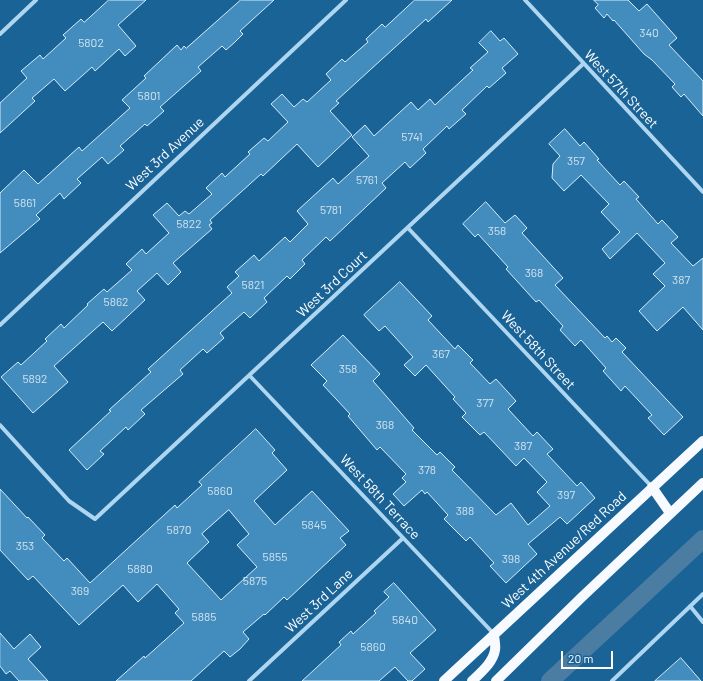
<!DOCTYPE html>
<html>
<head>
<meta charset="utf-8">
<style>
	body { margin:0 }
	#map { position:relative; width:703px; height:681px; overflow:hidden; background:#1a6397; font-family:Barlow,sans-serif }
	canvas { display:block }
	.scale { position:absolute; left:561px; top:651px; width:52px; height:18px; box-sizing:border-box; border:2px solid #fff; border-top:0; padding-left:5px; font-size:12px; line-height:14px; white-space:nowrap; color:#fff; -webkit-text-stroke:3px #1a6397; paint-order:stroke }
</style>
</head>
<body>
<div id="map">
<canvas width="703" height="681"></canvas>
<div class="scale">20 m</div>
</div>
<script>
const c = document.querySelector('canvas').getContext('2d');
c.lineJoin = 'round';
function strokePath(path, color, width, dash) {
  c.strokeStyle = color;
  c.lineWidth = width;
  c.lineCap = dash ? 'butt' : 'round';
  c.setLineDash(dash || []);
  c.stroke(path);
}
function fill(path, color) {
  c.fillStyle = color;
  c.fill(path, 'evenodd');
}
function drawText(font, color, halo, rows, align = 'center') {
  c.font = font + ' Barlow,sans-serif';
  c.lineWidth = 4;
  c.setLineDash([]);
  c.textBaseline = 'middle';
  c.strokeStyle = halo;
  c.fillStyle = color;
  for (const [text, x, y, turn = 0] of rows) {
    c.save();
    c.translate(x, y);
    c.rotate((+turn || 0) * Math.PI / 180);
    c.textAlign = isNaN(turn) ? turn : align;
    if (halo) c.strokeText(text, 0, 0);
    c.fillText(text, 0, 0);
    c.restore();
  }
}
strokePath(new Path2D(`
	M 550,681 L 703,539`), '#4a7da1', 18);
const building = new Path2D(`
	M 109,0 L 146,0 L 118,25 L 136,46 L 125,56 L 119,49 L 95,71 L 92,67 L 65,91 L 54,79 L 32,98 L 35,101 L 0,133 L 0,103 L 27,78 L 21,71 L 40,55 L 43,59 L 66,38 L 63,35 L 81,19 L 84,22 Z
	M 241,0 L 274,0 L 240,31 L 243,34 L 235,42 L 226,50 L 222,46 L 198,67 L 201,71 L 160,107 L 164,111 L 147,126 L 145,124 L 120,146 L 124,150 L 108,164 L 102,157 L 77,179 L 81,183 L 64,199 L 60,193 L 36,215 L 40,219 L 0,253 L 0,193 L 24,170 L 38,184 L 79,147 L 82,151 L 130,108 L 122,100 L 146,78 L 144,76 L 177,45 L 181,50 L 184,46 L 186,48 Z
	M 415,0 L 452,0 L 428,22 L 426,19 L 336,101 L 339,103 L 330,111 L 352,135 L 318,167 L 297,144 L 263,176 L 261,174 L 210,220 L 212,223 L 209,225 L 212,229 L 173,263 L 181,272 L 168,285 L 157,273 L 137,291 L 145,300 L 112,331 L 103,322 L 54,366 L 68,382 L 33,413 L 1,377 L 18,362 L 21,365 L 47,341 L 45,339 L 61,324 L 64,328 L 88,305 L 87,304 L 104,289 L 107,292 L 132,270 L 126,264 L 142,249 L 146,254 L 169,233 L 153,215 L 167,203 L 179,216 L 185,211 L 189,214 L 212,194 L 206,188 L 222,173 L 225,177 L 250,154 L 248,152 L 264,138 L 268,141 L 288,122 L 271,104 L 282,94 L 294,107 L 303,99 L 307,102 L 331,80 L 326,74 L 342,59 L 345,62 L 368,42 L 366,39 L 382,24 L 385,27 Z
	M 594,0 L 628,0 L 639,11 L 647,4 L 677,38 L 669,45 L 703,81 L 703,116 L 684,94 L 681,97 L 672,87 L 675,84 L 652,60 L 644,54 L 614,20 L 613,21 L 607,14 L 604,18 L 595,8 L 598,5 Z
	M 491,31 L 500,41 L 504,38 L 518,54 L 502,68 L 506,73 L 489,88 L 487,86 L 462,110 L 466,114 L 449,129 L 447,126 L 423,149 L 426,153 L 410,168 L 405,162 L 382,183 L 386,188 L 330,241 L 326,237 L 302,260 L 305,264 L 290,279 L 287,276 L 264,298 L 267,302 L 250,318 L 244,312 L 220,333 L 224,338 L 207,353 L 203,349 L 180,370 L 183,374 L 141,410 L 145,414 L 128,430 L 126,427 L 100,451 L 104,454 L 87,470 L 69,450 L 111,411 L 109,410 L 151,372 L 148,369 L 232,293 L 227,287 L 239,276 L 235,272 L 254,255 L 259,261 L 285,237 L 290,242 L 308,224 L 297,211 L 333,178 L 338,184 L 369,156 L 352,137 L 365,125 L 374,136 L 411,102 L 418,110 L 430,99 L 435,105 L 473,70 L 470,68 L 488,52 L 479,43 Z
	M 565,129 L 580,146 L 584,142 L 599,159 L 597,160 L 620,185 L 624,181 L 639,197 L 636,199 L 658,224 L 662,220 L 678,237 L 671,243 L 693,266 L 703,258 L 703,330 L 683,307 L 657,331 L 639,311 L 665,286 L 653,274 L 665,263 L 637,233 L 610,259 L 602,249 L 620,232 L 601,212 L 609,204 L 581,175 L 564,191 L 552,178 L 553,164 L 560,156 L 549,144 Z
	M 486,202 L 505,223 L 515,215 L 527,228 L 522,233 L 563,278 L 555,285 L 605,338 L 607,336 L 612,342 L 616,338 L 626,348 L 622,352 L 683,417 L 664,435 L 648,418 L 652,415 L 625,386 L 621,391 L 603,371 L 606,368 L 581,340 L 575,346 L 560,330 L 563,326 L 539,300 L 536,302 L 506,269 L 508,267 L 478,234 L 475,237 L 463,224 Z
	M 400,282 L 432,316 L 428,320 L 455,349 L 458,345 L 473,360 L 470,363 L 490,384 L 496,379 L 516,401 L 508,409 L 533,436 L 537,432 L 553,449 L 547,454 L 577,486 L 581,482 L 595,498 L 567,524 L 560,517 L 528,544 L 537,554 L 506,583 L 490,566 L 494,563 L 470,537 L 466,541 L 444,519 L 448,515 L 427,492 L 425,494 L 422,490 L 404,506 L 393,494 L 406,482 L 402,478 L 406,474 L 380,447 L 377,450 L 348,416 L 350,414 L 323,385 L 327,381 L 311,365 L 343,335 L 380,374 L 373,381 L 414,428 L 412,430 L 437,455 L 440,452 L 455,467 L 452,470 L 496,515 L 511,503 L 528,525 L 550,506 L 537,492 L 547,482 L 524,458 L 516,466 L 484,432 L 480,435 L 462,417 L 466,413 L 453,399 L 455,397 L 426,365 L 415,376 L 404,365 L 413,357 L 385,326 L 379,331 L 364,315 Z
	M 256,429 L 275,450 L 272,453 L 287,470 L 254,501 L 275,525 L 312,491 L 349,531 L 340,538 L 346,545 L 287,600 L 284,597 L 265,615 L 264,614 L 243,632 L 249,639 L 240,649 L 230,657 L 224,651 L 191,681 L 116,681 L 144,656 L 145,658 L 184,623 L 175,613 L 179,609 L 157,584 L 138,602 L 123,585 L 79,625 L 33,576 L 28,580 L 0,550 L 0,489 L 27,518 L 28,517 L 45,535 L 42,538 L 64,561 L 67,558 L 90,583 L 175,505 L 177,508 L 202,485 L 199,482 ZM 229,510 L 249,534 L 237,545 L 257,567 L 221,600 L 187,563 L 209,542 L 202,534 Z
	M 394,583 L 436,630 L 410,653 L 425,669 L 412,681 L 408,681 L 395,667 L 379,681 L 302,681 L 341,645 L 339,642 L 351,631 L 353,634 L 376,613 L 374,611 L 389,597 L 384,592 Z
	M 0,633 L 14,649 L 30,634 L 41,647 L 28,659 L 48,681 L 19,681 L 10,671 L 6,674 L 0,666 Z
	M 681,658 L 701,681 L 655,681 Z`);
fill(building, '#438dbe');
strokePath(building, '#d5ecfb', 1);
strokePath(new Path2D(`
	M 525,0 L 703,192
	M 0,34 L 36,0
	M 408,228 L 652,487
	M 0,325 L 346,0
	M 250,376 L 494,634
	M 0,425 L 69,501 L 95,519 L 583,64
	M 690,606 L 703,622
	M 249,681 L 403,538
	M 612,681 L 703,594`), '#aed6f0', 4);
strokePath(new Path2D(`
	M 652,487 L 670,513
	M 444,681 L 703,441
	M 472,681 C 480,673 493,663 495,650 C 496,645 494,639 494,634
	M 496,681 L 583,596 L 703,483`), '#f7fbff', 10);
drawText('12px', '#d0e2ef', null, [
	["340",649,33],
	["5802",91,43],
	["5801",149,96],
	["5741",412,137],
	["357",576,161],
	["5761",367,180],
	["5861",25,203],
	["5781",331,210],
	["5822",189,224],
	["358",497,231],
	["368",534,273],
	["387",681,280],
	["5821",253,285],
	["5862",116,302],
	["367",441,354],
	["358",348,369],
	["5892",35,379],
	["377",485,403],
	["368",385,425],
	["387",523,446],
	["378",427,470],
	["5860",220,491],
	["397",566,495],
	["388",465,511],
	["5845",314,525],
	["5870",179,530],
	["353",25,546],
	["5855",275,557],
	["398",511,559],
	["5880",140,569],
	["5875",255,581],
	["369",80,591],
	["5885",204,617],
	["5840",405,620],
	["5860",373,647]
]);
drawText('14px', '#fff', '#1a6397', [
	["West 57th Street",621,89,47],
	["West 3rd Avenue",165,154,-43],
	["West 3rd Court",332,284,-43],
	["West 58th Street",538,350,47],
	["West 58th Terrace",380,497,47],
	["West 4th Avenue/Red Road",564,550,-43],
	["West 3rd Lane",319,601,-43]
]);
</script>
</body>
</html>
